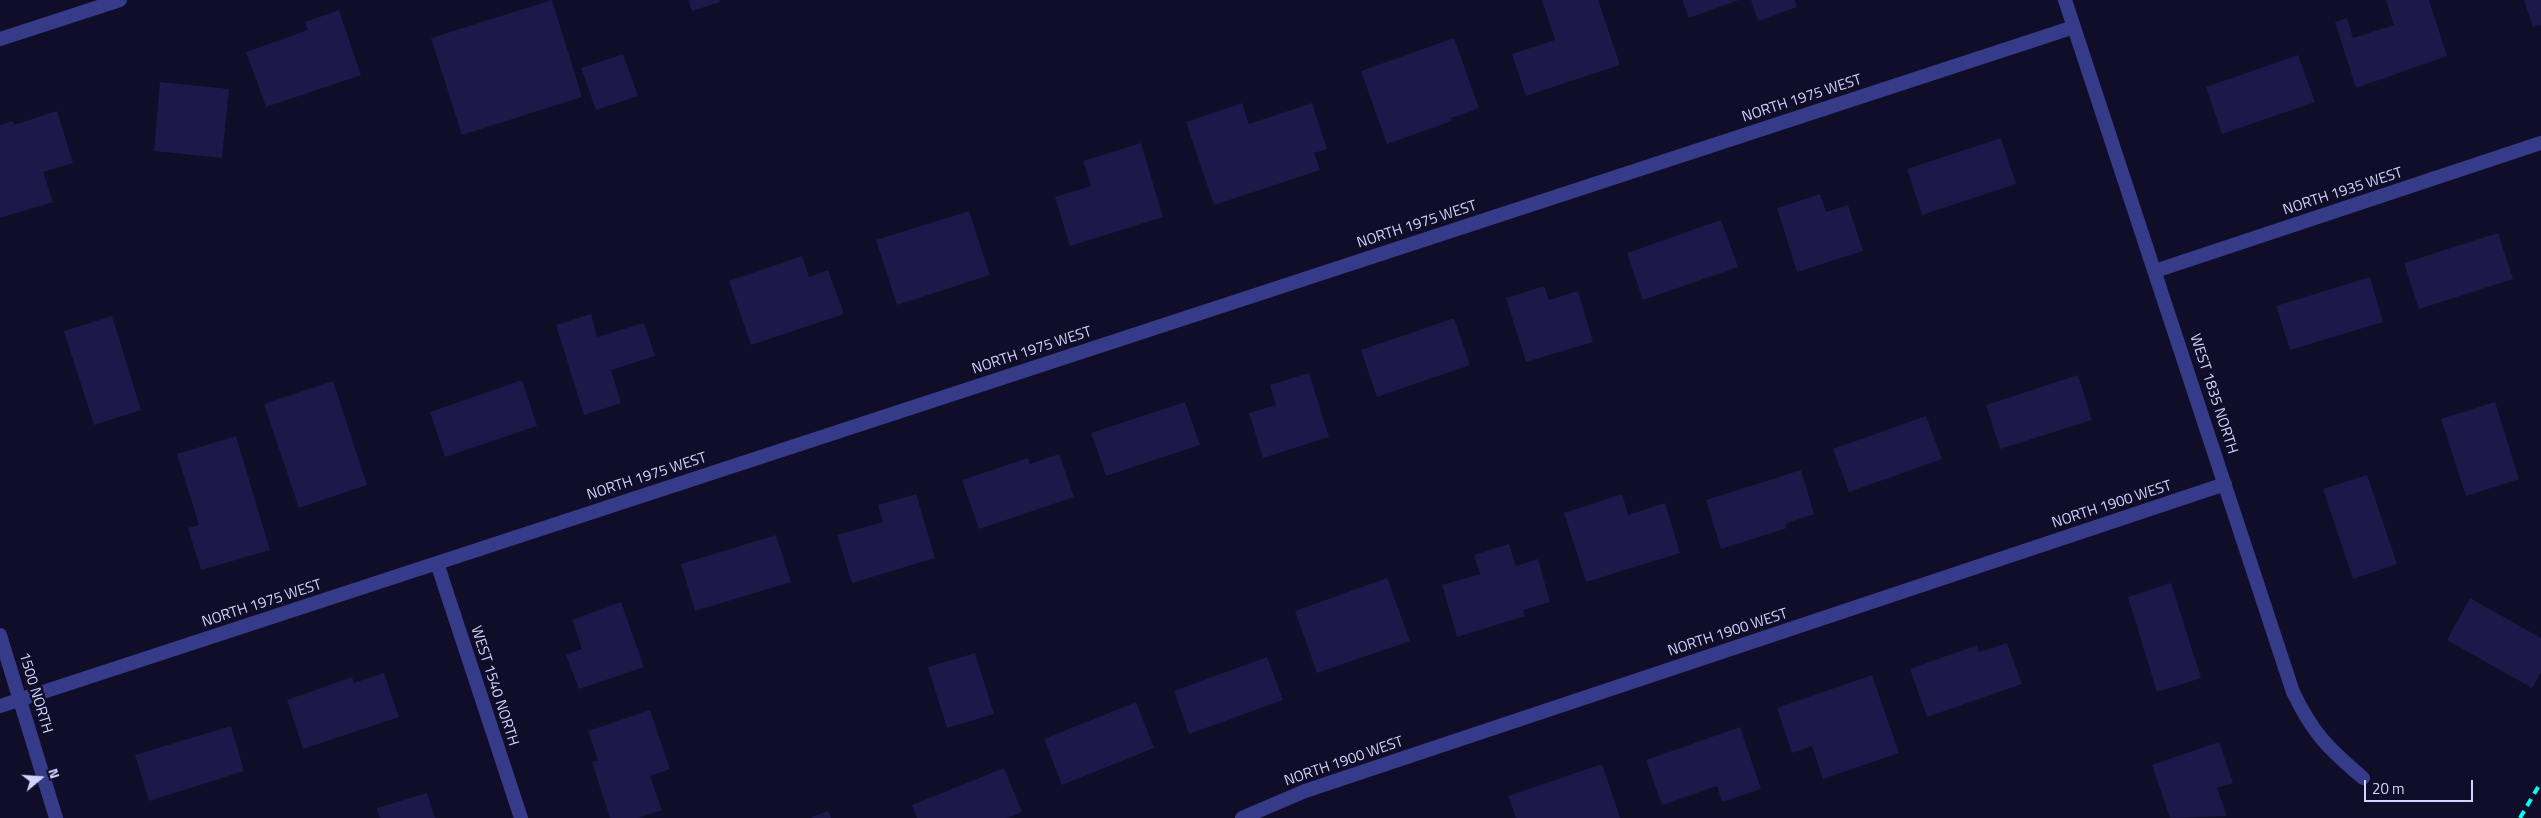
<!DOCTYPE html>
<html>
<head>
<meta charset="utf-8">
<style>
	body { margin:0 }
	#map { position:relative; width:2541px; height:818px; overflow:hidden; background:#0f0d27; font-family:"Titillium Web",sans-serif }
	canvas { display:block }
	.north { position:absolute; left:15px; top:753px; width:50px; height:50px; -webkit-text-stroke:4px #0f0d27; paint-order:stroke; rotate:72deg; font-size:14px; font-weight:700; line-height:20px; text-align:center; color:#d3d3ff }
	.north::after { content:''; display:block; margin:auto; width:18px; height:22px; background:#d3d3ff; clip-path:polygon(50% 0,100% 100%,50% 72%,0 100%) }
	.scale { position:absolute; left:2364px; top:780px; width:109px; height:22px; box-sizing:border-box; border:2px solid #d3d3ff; border-top:0; padding-left:6px; font-size:15px; line-height:18px; white-space:nowrap; color:#d3d3ff; -webkit-text-stroke:4px #0f0d27; paint-order:stroke }
</style>
</head>
<body>
<div id="map">
<canvas width="2541" height="818"></canvas>
<div class="north">N</div>
<div class="scale">20 m</div>
</div>
<script>
const c = document.querySelector('canvas').getContext('2d');
c.lineJoin = 'round';
function fill(path, color) {
  c.fillStyle = color;
  c.fill(path, 'evenodd');
}
function strokePath(path, color, width, dash) {
  c.strokeStyle = color;
  c.lineWidth = width;
  c.lineCap = dash ? 'butt' : 'round';
  c.setLineDash(dash || []);
  c.stroke(path);
}
function drawText(font, color, halo, rows, align = 'center') {
  c.font = font + ' "Titillium Web",sans-serif';
  c.lineWidth = 5;
  c.setLineDash([]);
  c.textBaseline = 'middle';
  c.strokeStyle = halo;
  c.fillStyle = color;
  for (const [text, x, y, turn = 0] of rows) {
    c.save();
    c.translate(x, y);
    c.rotate((+turn || 0) * Math.PI / 180);
    c.textAlign = isNaN(turn) ? turn : align;
    if (halo) c.strokeText(text, 0, 0);
    c.fillText(text, 0, 0);
    c.restore();
  }
}
fill(new Path2D(`
	M 552,0 L 582,97 L 462,135 L 431,38 Z
	M 688,0 L 719,0 L 720,2 L 692,11 Z
	M 1544,0 L 1598,0 L 1620,65 L 1526,96 L 1512,54 L 1555,40 L 1542,1 Z
	M 1682,0 L 1739,0 L 1689,18 Z
	M 1751,0 L 1795,0 L 1797,7 L 1758,21 Z
	M 2386,0 L 2429,0 L 2447,56 L 2356,88 L 2335,22 L 2347,18 L 2353,38 L 2394,25 Z
	M 2524,0 L 2541,0 L 2541,25 L 2533,27 Z
	M 339,10 L 361,75 L 266,107 L 246,52 L 308,30 L 305,22 Z
	M 1454,38 L 1479,108 L 1451,118 L 1452,121 L 1387,144 L 1361,71 Z
	M 623,54 L 638,96 L 596,110 L 581,68 Z
	M 2298,55 L 2315,102 L 2222,134 L 2206,87 Z
	M 160,82 L 229,89 L 222,158 L 154,151 Z
	M 1242,103 L 1249,124 L 1312,103 L 1327,149 L 1314,153 L 1320,170 L 1214,205 L 1186,122 Z
	M 57,111 L 73,163 L 43,172 L 53,202 L 0,218 L 0,125 L 13,121 L 14,125 Z
	M 2001,138 L 2016,184 L 1922,215 L 1907,169 Z
	M 1141,143 L 1163,217 L 1070,246 L 1055,197 L 1091,186 L 1083,161 Z
	M 1820,194 L 1826,212 L 1848,205 L 1863,251 L 1797,272 L 1777,208 Z
	M 969,211 L 990,275 L 897,305 L 876,240 Z
	M 1721,220 L 1738,267 L 1643,300 L 1627,253 Z
	M 2498,233 L 2513,279 L 2419,309 L 2404,263 Z
	M 802,256 L 809,277 L 828,270 L 844,314 L 751,345 L 729,281 Z
	M 2370,277 L 2383,322 L 2290,350 L 2276,306 Z
	M 1544,286 L 1549,300 L 1578,291 L 1593,342 L 1526,362 L 1506,298 Z
	M 591,314 L 597,337 L 644,323 L 655,356 L 611,370 L 621,403 L 584,415 L 556,325 Z
	M 112,316 L 141,410 L 94,425 L 64,331 Z
	M 1454,318 L 1470,365 L 1377,397 L 1361,350 Z
	M 1309,373 L 1329,437 L 1263,458 L 1249,413 L 1276,405 L 1270,385 Z
	M 2078,375 L 2092,420 L 2000,449 L 1986,405 Z
	M 522,380 L 537,426 L 445,457 L 430,412 Z
	M 333,381 L 367,485 L 299,508 L 264,404 Z
	M 1185,402 L 1200,445 L 1106,476 L 1091,433 Z
	M 2495,402 L 2519,479 L 2466,496 L 2441,419 Z
	M 1926,416 L 1942,459 L 1849,492 L 1833,449 Z
	M 236,436 L 270,550 L 201,570 L 188,528 L 199,525 L 177,454 Z
	M 1059,454 L 1074,497 L 979,529 L 962,480 L 1028,458 L 1030,464 Z
	M 1801,470 L 1814,514 L 1785,524 L 1787,528 L 1721,549 L 1706,500 Z
	M 2367,475 L 2397,564 L 2353,579 L 2323,489 Z
	M 916,494 L 935,558 L 852,583 L 837,535 L 883,522 L 878,505 Z
	M 1622,494 L 1628,515 L 1665,503 L 1680,553 L 1586,582 L 1564,513 Z
	M 776,535 L 791,582 L 695,611 L 681,564 Z
	M 1509,544 L 1516,566 L 1538,559 L 1550,602 L 1523,610 L 1525,616 L 1457,637 L 1442,585 L 1480,574 L 1474,555 Z
	M 1387,578 L 1410,641 L 1317,673 L 1295,611 Z
	M 2171,583 L 2201,678 L 2157,692 L 2128,597 Z
	M 2470,598 L 2541,638 L 2541,672 L 2532,688 L 2447,640 Z
	M 621,602 L 644,667 L 579,689 L 566,655 L 582,649 L 572,620 Z
	M 2007,643 L 2022,684 L 1927,717 L 1910,669 L 1977,645 L 1979,652 Z
	M 975,653 L 994,714 L 947,728 L 928,667 Z
	M 1267,657 L 1283,700 L 1189,734 L 1174,691 Z
	M 384,673 L 399,717 L 303,749 L 287,700 L 352,677 L 354,683 Z
	M 1872,675 L 1899,753 L 1823,779 L 1812,746 L 1792,753 L 1777,708 Z
	M 1136,702 L 1154,748 L 1062,785 L 1044,739 Z
	M 650,710 L 670,769 L 650,776 L 662,810 L 639,818 L 610,818 L 592,762 L 598,761 L 588,731 Z
	M 231,726 L 244,771 L 149,801 L 135,755 Z
	M 1740,727 L 1761,789 L 1722,802 L 1717,786 L 1662,805 L 1646,760 Z
	M 2219,742 L 2233,783 L 2217,788 L 2227,816 L 2170,818 L 2152,765 Z
	M 1602,764 L 1620,818 L 1516,818 L 1508,796 Z
	M 1004,768 L 1022,812 L 1007,818 L 917,818 L 912,805 Z
	M 427,793 L 435,818 L 380,818 L 377,808 Z
	M 828,811 L 831,818 L 810,818 Z`), '#1c1849');
strokePath(new Path2D(`
	M 2065,0 L 2293,692 C 2313,734 2329,749 2363,778
	M 0,39 L 120,0
	M 2155,271 L 2541,143
	M 437,563 L 521,818
	M 0,706 L 2074,27
	M 1242,818 L 1305,791 L 2225,484`), '#353b89', 14);
strokePath(new Path2D(`
	M 0,635 L 56,818`), '#353b89', 14);
strokePath(new Path2D(`
	M 2520,818 L 2541,782`), '#00fefa', 4, [8, 6]);
drawText('15px', '#d3d3ff', '#0f0d27', [
	["NORTH 1975 WEST",1802,99,-18],
	["NORTH 1935 WEST",2343,192,-18],
	["NORTH 1975 WEST",1417,225,-18],
	["NORTH 1975 WEST",1032,351,-18],
	["WEST 1835 NORTH",2213,394,72],
	["NORTH 1975 WEST",647,477,-18],
	["NORTH 1900 WEST",2112,505,-18],
	["NORTH 1975 WEST",262,604,-18],
	["NORTH 1900 WEST",1728,633,-18],
	["WEST 1540 NORTH",494,686,72],
	["1500 NORTH",35,693,73],
	["NORTH 1900 WEST",1344,762,-19]
]);
</script>
</body>
</html>
